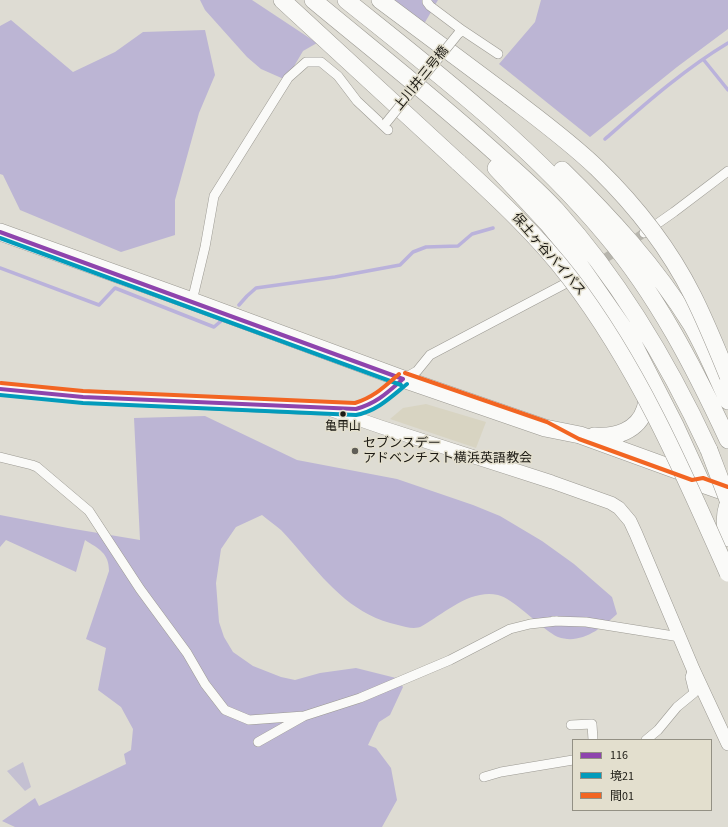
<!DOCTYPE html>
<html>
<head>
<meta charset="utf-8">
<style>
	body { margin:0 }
	#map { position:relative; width:728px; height:827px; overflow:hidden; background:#dedcd3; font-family:"Source Sans 3","Noto Sans JP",sans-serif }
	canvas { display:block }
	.legend { position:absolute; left:572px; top:739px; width:140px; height:72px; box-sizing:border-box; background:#e3dfce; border:1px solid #939084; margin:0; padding:5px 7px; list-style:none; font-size:12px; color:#1c1a14 }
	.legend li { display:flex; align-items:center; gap:8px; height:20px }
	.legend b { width:20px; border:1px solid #939084 }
</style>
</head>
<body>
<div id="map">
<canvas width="728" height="827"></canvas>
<ul class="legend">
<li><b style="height:5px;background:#8e44ad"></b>116</li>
<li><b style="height:5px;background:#039bbb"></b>境21</li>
<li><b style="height:5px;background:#f26522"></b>間01</li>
</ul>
</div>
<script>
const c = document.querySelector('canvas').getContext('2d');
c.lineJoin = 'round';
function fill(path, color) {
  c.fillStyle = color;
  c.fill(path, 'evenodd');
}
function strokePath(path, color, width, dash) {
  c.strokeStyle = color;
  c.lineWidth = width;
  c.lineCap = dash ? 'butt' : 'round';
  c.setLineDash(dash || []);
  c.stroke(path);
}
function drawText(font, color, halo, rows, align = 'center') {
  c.font = font + ' "Source Sans 3","Noto Sans JP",sans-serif';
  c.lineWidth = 3;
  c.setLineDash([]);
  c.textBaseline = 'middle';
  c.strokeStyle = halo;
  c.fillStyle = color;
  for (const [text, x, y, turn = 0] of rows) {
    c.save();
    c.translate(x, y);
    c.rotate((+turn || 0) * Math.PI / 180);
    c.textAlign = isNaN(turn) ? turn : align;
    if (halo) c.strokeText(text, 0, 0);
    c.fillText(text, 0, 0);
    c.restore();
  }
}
fill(new Path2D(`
	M 426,404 L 486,422 L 476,448 L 390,419 L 403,408 Z`), '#d8d4c2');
fill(new Path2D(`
	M 23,762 L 31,787 L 25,791 L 7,771 Z`), '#c4c0d2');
fill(new Path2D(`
	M 200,0 L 252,0 L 317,43 L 303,51 L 286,80 L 261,69 L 247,57 L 205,10 Z
	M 393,0 L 438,0 L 424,24 Z
	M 541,0 L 728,0 L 728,29 L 677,67 L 590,137 L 499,64 L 535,22 Z
	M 11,20 L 73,72 L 115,52 L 143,32 L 205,30 L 215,75 L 199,113 L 175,200 L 175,235 L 121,252 L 20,210 L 3,175 L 0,174 L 0,26 Z
	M 205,416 L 297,460 L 397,479 L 473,505 L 500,516 L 542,541 L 574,564 L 612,597 L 617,614 C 601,629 580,645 558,637 C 550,634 529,615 521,609 C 515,604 506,597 498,595 C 470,589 445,613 422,626 C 415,630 406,627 398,625 C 356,616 330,587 303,555 C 296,547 289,538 281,530 C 275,525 268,520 262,515 L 236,527 L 221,549 L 216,583 L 219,622 L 224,637 L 233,652 L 253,666 L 281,677 L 295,680 L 320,673 L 356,668 L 396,678 L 403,687 L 390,715 L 379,722 L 368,745 L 376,748 L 391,768 L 397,800 L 382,827 L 15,827 L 2,821 L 35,798 L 39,806 L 126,764 L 124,754 L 131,750 L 133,729 L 121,707 L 98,690 L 106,648 L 86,639 L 109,571 C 109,553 99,549 85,540 L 76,572 L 6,540 L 0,547 L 0,515 L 68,528 L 140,540 L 134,418 Z`), '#bcb5d4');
strokePath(new Path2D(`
	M 703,59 L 728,90
	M 605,139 C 644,105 683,70 728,43
	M 0,268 L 99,305 L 115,288 L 214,327 L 221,321
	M 239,305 L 247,296 L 256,288 L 335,277 L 400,265 L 413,252 L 426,247 L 458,246 L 472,234 L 493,228`), '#bab2db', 3.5);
strokePath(new Path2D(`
	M 581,274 L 644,233`), '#b7b5ad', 9, [9, 4.5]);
const street = new Path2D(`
	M 427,0 L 427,2 L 430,6 L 462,30 L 458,34
	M 462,30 L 498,54
	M 644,233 L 674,212 L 728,171
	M 192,301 L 205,247 L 214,196 L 288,78 L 306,62 L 321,62 L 338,76 L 357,101 L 388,130
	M 403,379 L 417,371 L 430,355 L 574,279
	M 0,457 L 32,465 L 37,467 L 89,511 L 140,589 L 187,653 L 205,684 L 225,710 L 249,720 L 304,716
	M 553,621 L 586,622 L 680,637
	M 571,725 L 592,724 L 593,740
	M 646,740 L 658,730 L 677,707 L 694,693 L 690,677 L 693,669
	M 258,742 L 304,716 L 360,698 L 450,660 L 510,629 L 530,624 L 557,621
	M 484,777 L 501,772 L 573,760`);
const secondary = new Path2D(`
	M 0,389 L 83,397 L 311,408 L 356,409 L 369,405 L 378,400 L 403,379
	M 329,409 L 381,427 L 552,482 L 611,503 L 619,508 L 630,521 L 636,534 L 693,669 L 728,744`);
const highway = new Path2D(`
	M 282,0 L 459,163
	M 313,0 C 372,49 433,97 491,149 C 513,169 537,189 557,211 C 621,282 669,364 709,450
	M 346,0 C 437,73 531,145 606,235 C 657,295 695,369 728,440
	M 380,0 L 510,97
	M 496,168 L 548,224 L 570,251 L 630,337 L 675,425 L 702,484
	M 562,170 C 610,217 655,266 691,324 C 705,348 716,375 728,401
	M 0,232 L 192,301 L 403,379 L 545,428 L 580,435 L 693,476 L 702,484 L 728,493
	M 594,436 C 615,438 638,431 645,409 C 647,403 647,396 648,391
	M 728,504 C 724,516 724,526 728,538`);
strokePath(street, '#9b9992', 10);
strokePath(secondary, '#9b9992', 14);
strokePath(highway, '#9b9992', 18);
strokePath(street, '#fafaf8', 9);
strokePath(secondary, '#fafaf8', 13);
strokePath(highway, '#fafaf8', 17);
const streetBridge = new Path2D(`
	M 386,123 L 458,34`);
const highwayBridge = new Path2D(`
	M 510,97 C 540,120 570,142 597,168 C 635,205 669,248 693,296 C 706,322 717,349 728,376
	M 459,163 C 498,199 538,236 570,278 C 638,367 683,471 728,573
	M 709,450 L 728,500`);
strokePath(streetBridge, '#9b9992', 10, []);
strokePath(highwayBridge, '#9b9992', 18, []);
strokePath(streetBridge, '#fafaf8', 9);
strokePath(highwayBridge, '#fafaf8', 17);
strokePath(new Path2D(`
	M 0,232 L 403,379
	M 0,389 L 83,397 L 356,409 C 377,403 387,393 403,379`), '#8e44ad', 4);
strokePath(new Path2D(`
	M 0,238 L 401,385
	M 0,395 L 83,403 L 356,415 C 377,411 391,397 407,384`), '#039bbb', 4);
strokePath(new Path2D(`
	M 405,373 L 547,422 L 579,439 L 692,480 L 703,478 L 728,487
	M 1,383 L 83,391 L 355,403 C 374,397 384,387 399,374`), '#f26522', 4);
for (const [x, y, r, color] of [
	[343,414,3.5,"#1c1a14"],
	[355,451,4,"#605e57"]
]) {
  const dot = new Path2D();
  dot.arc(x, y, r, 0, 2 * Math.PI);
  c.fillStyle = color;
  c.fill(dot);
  strokePath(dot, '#e3dfce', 1.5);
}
drawText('12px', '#1c1a14', '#e3dfce', [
	["亀甲山",343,427]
]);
drawText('13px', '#1c1a14', '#e3dfce', [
	["上川井三号橋",422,79,-51],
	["保土ヶ谷バイパス",548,255,49]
]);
drawText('13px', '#1c1a14', '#e3dfce', [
	["セブンスデー",363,444],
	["アドベンチスト横浜英語教会",363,459]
], 'left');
</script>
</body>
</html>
